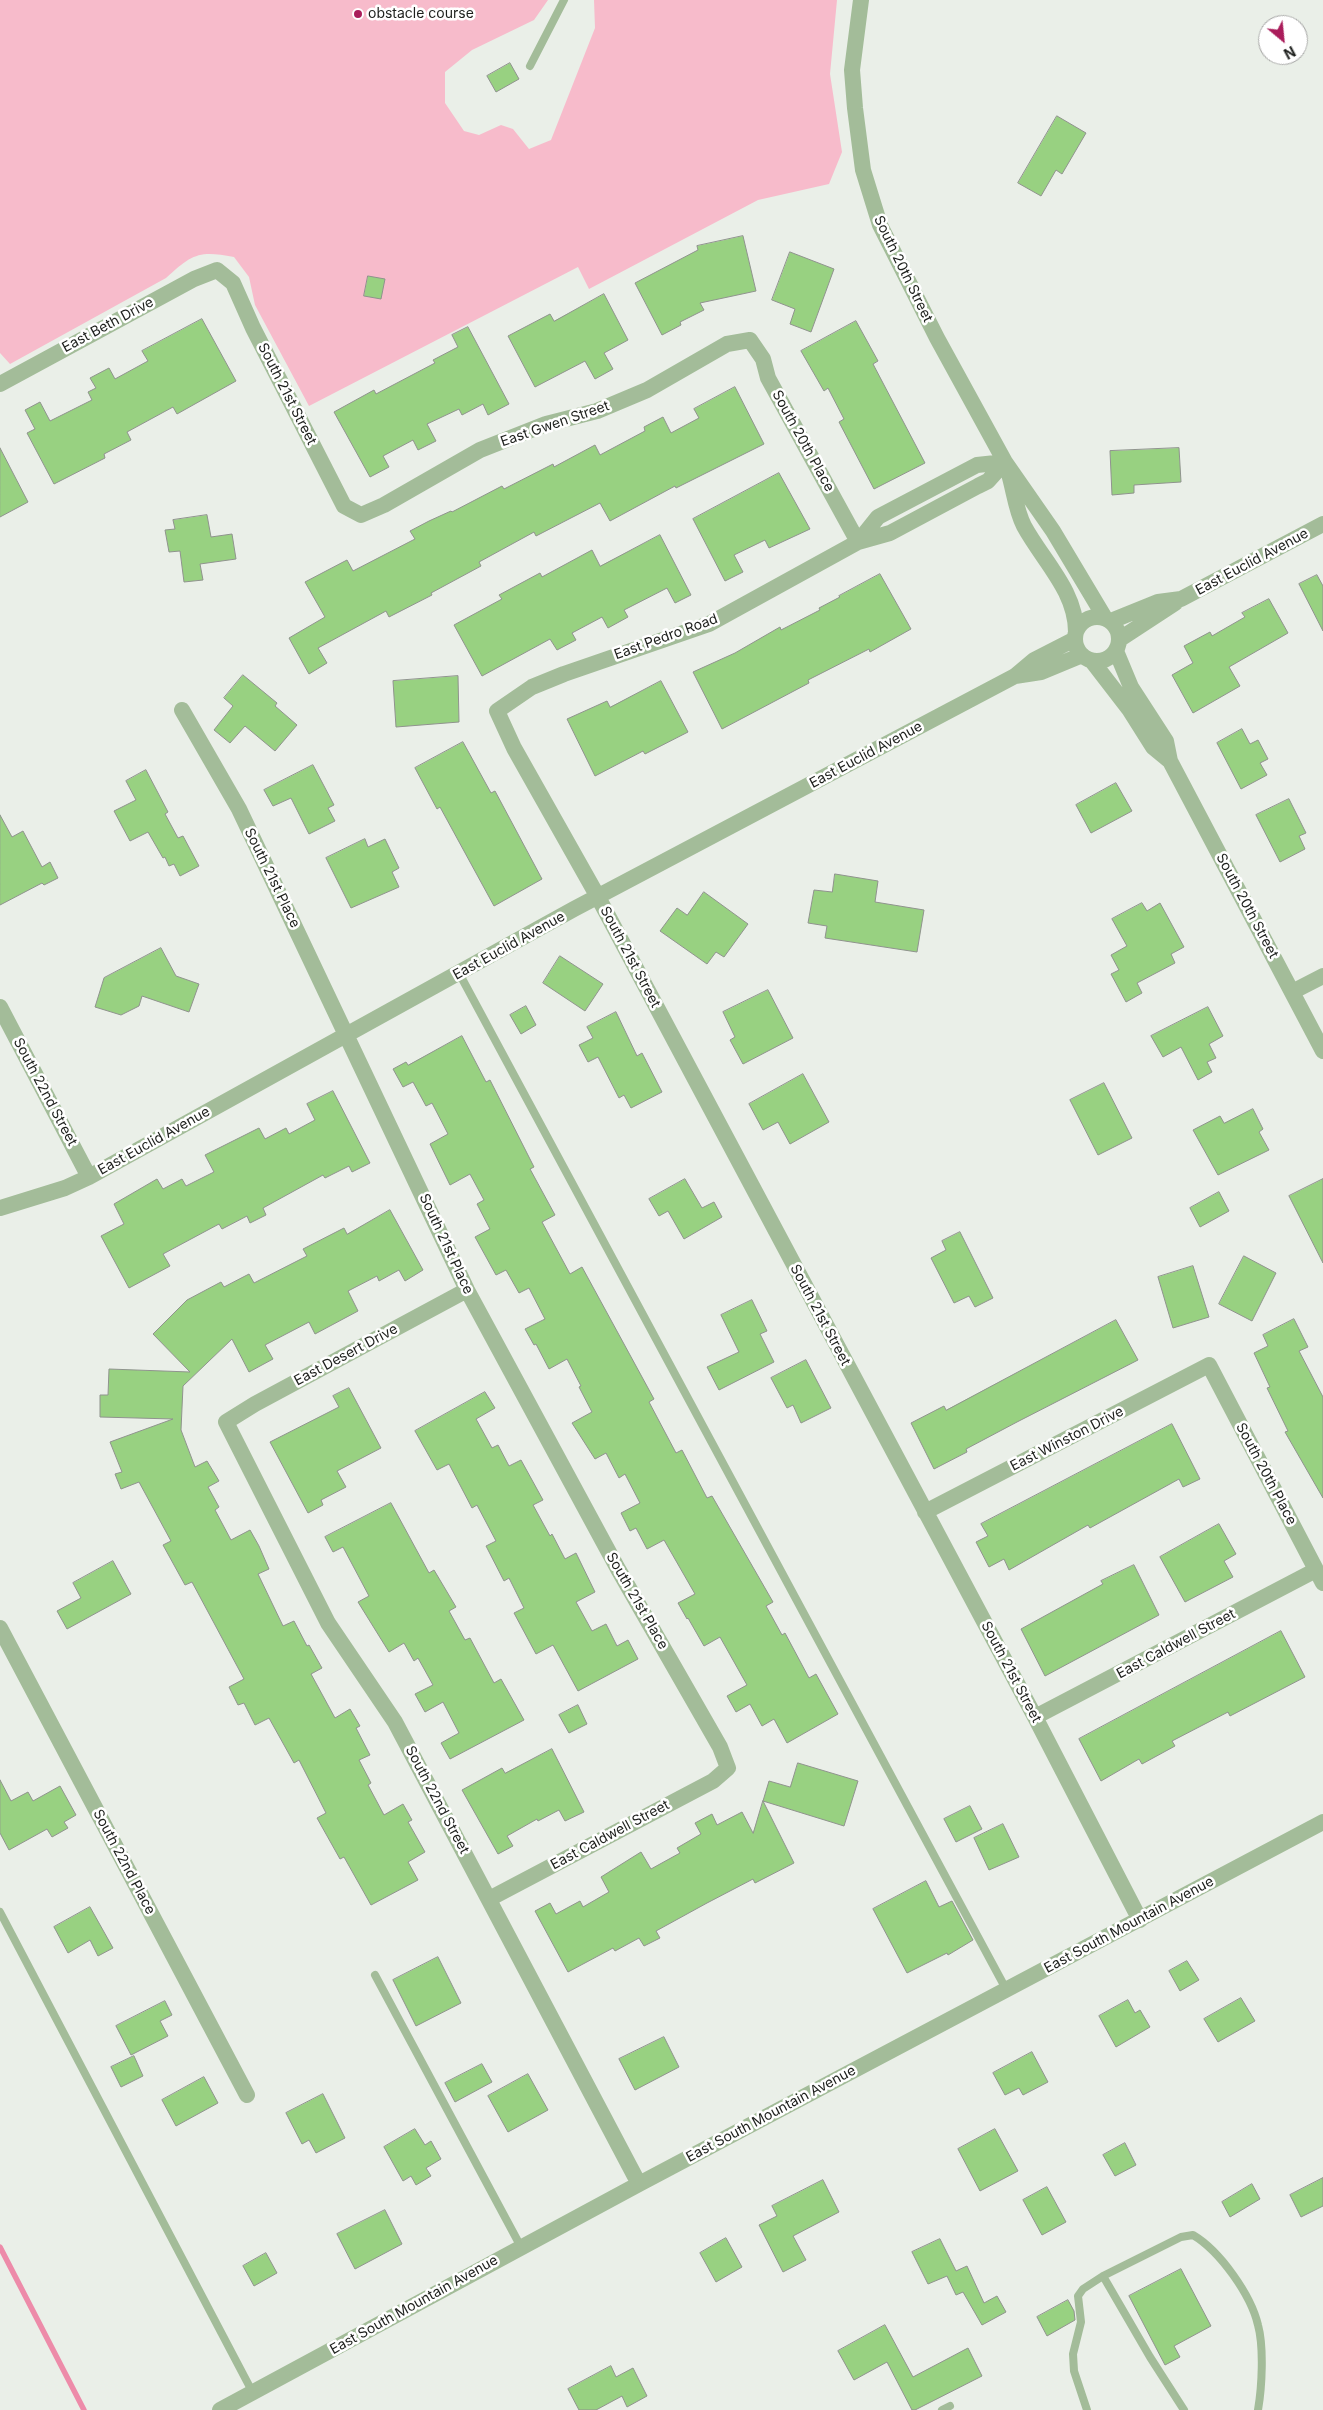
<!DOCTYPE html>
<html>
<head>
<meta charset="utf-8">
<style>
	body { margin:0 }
	#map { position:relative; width:1323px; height:2410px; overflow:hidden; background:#eaefe8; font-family:Inter,sans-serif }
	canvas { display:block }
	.north { position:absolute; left:1258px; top:15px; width:50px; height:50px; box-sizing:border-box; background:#fff; border:1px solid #a5a5a4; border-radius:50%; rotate:152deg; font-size:14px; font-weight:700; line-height:20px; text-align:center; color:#1d1f1c }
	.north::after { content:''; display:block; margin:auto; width:18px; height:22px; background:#aa1d5b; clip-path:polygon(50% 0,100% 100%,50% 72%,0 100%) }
</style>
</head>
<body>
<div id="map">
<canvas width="1323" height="2410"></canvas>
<div class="north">N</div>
</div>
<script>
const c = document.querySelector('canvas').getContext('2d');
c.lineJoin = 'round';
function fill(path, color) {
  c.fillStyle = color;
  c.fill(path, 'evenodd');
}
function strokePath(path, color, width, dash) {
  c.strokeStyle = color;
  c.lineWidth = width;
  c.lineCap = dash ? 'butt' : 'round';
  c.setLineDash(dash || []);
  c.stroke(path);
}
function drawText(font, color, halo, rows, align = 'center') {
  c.font = font + ' Inter,sans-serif';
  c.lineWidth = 5;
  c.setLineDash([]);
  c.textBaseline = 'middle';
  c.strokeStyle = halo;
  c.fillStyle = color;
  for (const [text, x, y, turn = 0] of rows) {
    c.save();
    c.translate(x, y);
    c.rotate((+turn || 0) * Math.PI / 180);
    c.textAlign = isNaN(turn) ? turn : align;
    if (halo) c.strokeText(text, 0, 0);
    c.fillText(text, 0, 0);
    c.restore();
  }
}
fill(new Path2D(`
	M 0,0 L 548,0 L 534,20 L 472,50 L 445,72 L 445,103 L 464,131 L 479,135 L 501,125 L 513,129 L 529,149 L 551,140 L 595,28 L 594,0 L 837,0 L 830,74 L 842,152 L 829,184 L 758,200 L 589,289 L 578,267 L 309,406 L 255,305 L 249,277 L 234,257 C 199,250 192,254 166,278 L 10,364 L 0,353 Z`), '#f7bbcb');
strokePath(new Path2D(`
	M 0,2247 L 84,2410`), '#ed8ba9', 5.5);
const building = new Path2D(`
	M 510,63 L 519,79 L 496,92 L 487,76 Z
	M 1057,116 L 1086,133 L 1062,174 L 1056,170 L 1041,196 L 1018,183 Z
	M 743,236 L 756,291 L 700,303 L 704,310 L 680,322 L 681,325 L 662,335 L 635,283 L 698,250 L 697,246 Z
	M 790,252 L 834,269 L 811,332 L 790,324 L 795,309 L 772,300 Z
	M 368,276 L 385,279 L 381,299 L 364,296 Z
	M 604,294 L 628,340 L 604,353 L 613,369 L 595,379 L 585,361 L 535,387 L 508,336 L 550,314 L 554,321 Z
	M 202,319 L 236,381 L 177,414 L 173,407 L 127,432 L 131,440 L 104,454 L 105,458 L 54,484 L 27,433 L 35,429 L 25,410 L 40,402 L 50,421 L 92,400 L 88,392 L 96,388 L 90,378 L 109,368 L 115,379 L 148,361 L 142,351 Z
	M 856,321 L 878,361 L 873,364 L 925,463 L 874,489 L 839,422 L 844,419 L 828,388 L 824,391 L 801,351 Z
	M 468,327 L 509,404 L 488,415 L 483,404 L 462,415 L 459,409 L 427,424 L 436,441 L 418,450 L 413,440 L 383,456 L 389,467 L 370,477 L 334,412 L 374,390 L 376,394 L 435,363 L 433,360 L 458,347 L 452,335 Z
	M 735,387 L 764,444 L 676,488 L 675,486 L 610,521 L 600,503 L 536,536 L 534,532 L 479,562 L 481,566 L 431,593 L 432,595 L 389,617 L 386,611 L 318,648 L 327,663 L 309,674 L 289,638 L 325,617 L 305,582 L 347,560 L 353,571 L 415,539 L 410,531 L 429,521 L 451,511 L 452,512 L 502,486 L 504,489 L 553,464 L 554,467 L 595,445 L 600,455 L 645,431 L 644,427 L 663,417 L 671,433 L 699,418 L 694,409 Z
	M 0,448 L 28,502 L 0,517 Z
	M 1179,448 L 1181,482 L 1134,485 L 1134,493 L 1112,495 L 1110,451 Z
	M 779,473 L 810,529 L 769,548 L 765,540 L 734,555 L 743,572 L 725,581 L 693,519 Z
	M 207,515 L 211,537 L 232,534 L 236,559 L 200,564 L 203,580 L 184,582 L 180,551 L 169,552 L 165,530 L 175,529 L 173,520 Z
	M 660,535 L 691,595 L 675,603 L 667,588 L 624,610 L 628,617 L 608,628 L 602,617 L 572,633 L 576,640 L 557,650 L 550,639 L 482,676 L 454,625 L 502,599 L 499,595 L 540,573 L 542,577 L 592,550 L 600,566 Z
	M 880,574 L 911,629 L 870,652 L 869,649 L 808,680 L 809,683 L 722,729 L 693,672 L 735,653 L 780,627 L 781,630 L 820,610 L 819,608 L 840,597 L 839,596 Z
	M 1317,575 L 1323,586 L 1323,631 L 1299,584 Z
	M 1269,599 L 1288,633 L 1229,667 L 1240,686 L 1193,713 L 1172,675 L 1193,663 L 1184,646 L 1210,632 L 1212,636 L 1245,617 L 1242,613 Z
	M 243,675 L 277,703 L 275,706 L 297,725 L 275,751 L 245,726 L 230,743 L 214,730 L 233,706 L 224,698 Z
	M 458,676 L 459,722 L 396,727 L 393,681 Z
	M 661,681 L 688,732 L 645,754 L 643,751 L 595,776 L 567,719 L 607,701 L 610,707 Z
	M 1242,729 L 1250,744 L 1258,740 L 1268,759 L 1260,763 L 1267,775 L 1241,789 L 1217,743 Z
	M 463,742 L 491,793 L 495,791 L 542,879 L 494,906 L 440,807 L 437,809 L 415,768 Z
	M 313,765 L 334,805 L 328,808 L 335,821 L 309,834 L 291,798 L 273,806 L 264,790 Z
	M 146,770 L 168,812 L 165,814 L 178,838 L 183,836 L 199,866 L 180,876 L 174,864 L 169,866 L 165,857 L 163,858 L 148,832 L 130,841 L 114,811 L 136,800 L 126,781 Z
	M 1116,783 L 1132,811 L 1091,833 L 1076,805 Z
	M 1289,799 L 1306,833 L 1299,836 L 1305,849 L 1280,862 L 1256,815 Z
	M 0,815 L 12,837 L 23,831 L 42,867 L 50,862 L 58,878 L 44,885 L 42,883 L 0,905 Z
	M 365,839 L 368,847 L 385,839 L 399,868 L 392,872 L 399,887 L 351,908 L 326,858 Z
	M 835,874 L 878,881 L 875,902 L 924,910 L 917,952 L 825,938 L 827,926 L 808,923 L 814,890 L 832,892 Z
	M 704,892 L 748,924 L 724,957 L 716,952 L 707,964 L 660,931 L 677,908 L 687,915 Z
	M 1142,903 L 1147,911 L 1160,903 L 1184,947 L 1171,954 L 1175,963 L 1137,983 L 1142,993 L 1126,1002 L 1111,974 L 1119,970 L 1111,955 L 1127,946 L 1112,919 Z
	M 161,948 L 176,976 L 199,984 L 189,1012 L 142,996 L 139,1006 L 121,1015 L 95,1007 L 104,978 Z
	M 560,956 L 603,984 L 585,1011 L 543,983 Z
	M 768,990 L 793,1038 L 743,1064 L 730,1040 L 735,1037 L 723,1012 Z
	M 526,1006 L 536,1025 L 521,1034 L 510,1015 Z
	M 1208,1007 L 1223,1036 L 1209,1044 L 1216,1058 L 1207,1062 L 1212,1072 L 1198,1080 L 1181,1047 L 1163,1057 L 1151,1036 Z
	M 616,1012 L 637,1056 L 642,1053 L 662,1092 L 631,1108 L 624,1095 L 619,1098 L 598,1057 L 588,1062 L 579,1045 L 593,1038 L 587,1027 Z
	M 462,1036 L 486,1082 L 490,1080 L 534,1167 L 530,1169 L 555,1215 L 542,1222 L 570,1274 L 582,1267 L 654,1399 L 649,1402 L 676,1453 L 682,1450 L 707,1498 L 712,1496 L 773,1602 L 766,1606 L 782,1635 L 785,1633 L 809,1678 L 816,1674 L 838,1714 L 787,1743 L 774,1719 L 762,1726 L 750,1704 L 736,1712 L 727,1696 L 747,1685 L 720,1637 L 704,1646 L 688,1618 L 687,1619 L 678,1603 L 695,1594 L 664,1540 L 647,1549 L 636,1528 L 630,1531 L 621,1513 L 640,1503 L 625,1474 L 619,1478 L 606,1453 L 595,1459 L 572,1423 L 592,1412 L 579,1387 L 581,1386 L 567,1359 L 549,1369 L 536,1344 L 534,1345 L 525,1329 L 545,1319 L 529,1288 L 519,1293 L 506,1270 L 496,1275 L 475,1237 L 490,1229 L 477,1204 L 484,1200 L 470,1174 L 450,1185 L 430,1144 L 448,1134 L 432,1103 L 426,1106 L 413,1082 L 403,1087 L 393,1069 L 406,1062 L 408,1065 Z
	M 803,1074 L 829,1122 L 790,1144 L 778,1122 L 763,1130 L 749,1104 Z
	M 1104,1083 L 1132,1138 L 1098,1155 L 1070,1100 Z
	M 333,1091 L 370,1163 L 352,1172 L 349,1166 L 325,1178 L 323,1175 L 263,1208 L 266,1215 L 250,1223 L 247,1216 L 222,1229 L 219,1224 L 163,1254 L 170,1266 L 129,1288 L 101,1236 L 124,1224 L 114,1204 L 157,1179 L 163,1189 L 182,1179 L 186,1186 L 214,1172 L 205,1155 L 259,1128 L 265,1139 L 286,1128 L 289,1134 L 315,1120 L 307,1104 Z
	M 1253,1109 L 1263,1129 L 1259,1132 L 1269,1150 L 1218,1175 L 1193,1130 L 1220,1116 L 1224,1123 Z
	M 685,1179 L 702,1208 L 714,1202 L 722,1217 L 684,1239 L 668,1211 L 659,1216 L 649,1199 Z
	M 1323,1179 L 1323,1263 L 1289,1196 Z
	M 1219,1192 L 1229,1211 L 1200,1227 L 1190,1208 Z
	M 390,1210 L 423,1270 L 405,1281 L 399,1270 L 379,1281 L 377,1276 L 348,1291 L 358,1311 L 315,1334 L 309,1322 L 265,1345 L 273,1359 L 249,1372 L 232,1339 L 183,1386 L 181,1430 L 195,1467 L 207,1461 L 219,1481 L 208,1487 L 219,1507 L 215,1510 L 231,1540 L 250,1530 L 259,1546 L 269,1569 L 258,1574 L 283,1626 L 294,1621 L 307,1646 L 309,1645 L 322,1668 L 311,1674 L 335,1718 L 350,1709 L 360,1726 L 356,1728 L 370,1755 L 359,1760 L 371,1783 L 368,1785 L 384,1815 L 403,1804 L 412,1820 L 408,1822 L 425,1852 L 408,1862 L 418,1880 L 371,1905 L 344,1857 L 340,1859 L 317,1818 L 326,1813 L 299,1760 L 294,1763 L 269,1718 L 255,1725 L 244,1703 L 238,1705 L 229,1687 L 244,1679 L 192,1582 L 185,1585 L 163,1545 L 171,1541 L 139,1482 L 121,1489 L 115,1474 L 122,1472 L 110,1442 L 173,1419 L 100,1417 L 100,1395 L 108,1395 L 109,1369 L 190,1372 L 153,1334 L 187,1300 L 221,1282 L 224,1287 L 249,1274 L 254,1283 L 307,1256 L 303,1249 L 344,1228 L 347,1234 Z
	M 960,1232 L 993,1298 L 975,1307 L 969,1296 L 954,1303 L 931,1258 L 946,1250 L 942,1241 Z
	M 1244,1256 L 1276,1273 L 1252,1321 L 1219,1304 Z
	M 1193,1266 L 1209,1317 L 1173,1328 L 1158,1277 Z
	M 752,1300 L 767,1331 L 760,1334 L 774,1362 L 719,1390 L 707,1367 L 739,1352 L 721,1315 Z
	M 1294,1319 L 1308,1347 L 1299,1351 L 1323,1397 L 1323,1498 L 1285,1432 L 1288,1431 L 1267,1388 L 1270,1387 L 1254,1353 L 1268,1346 L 1263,1335 Z
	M 1116,1320 L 1138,1360 L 1017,1422 L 966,1449 L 967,1452 L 934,1469 L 911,1423 L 944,1406 L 946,1410 Z
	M 806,1360 L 831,1408 L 801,1423 L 793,1405 L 787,1408 L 771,1378 Z
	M 349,1388 L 381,1448 L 337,1471 L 346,1487 L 321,1500 L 323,1505 L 308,1513 L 270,1442 L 339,1407 L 333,1396 Z
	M 485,1392 L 495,1408 L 476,1419 L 492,1448 L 498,1445 L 509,1466 L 521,1460 L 543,1500 L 533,1505 L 550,1536 L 552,1534 L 565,1559 L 576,1553 L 595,1592 L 576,1602 L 592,1631 L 606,1624 L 617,1646 L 628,1640 L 638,1659 L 578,1691 L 553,1645 L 536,1654 L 514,1613 L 524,1608 L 509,1578 L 504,1581 L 486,1546 L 496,1541 L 477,1505 L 472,1508 L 449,1464 L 437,1470 L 415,1431 Z
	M 1172,1424 L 1200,1479 L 1183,1487 L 1179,1479 L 1090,1528 L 1088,1525 L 1009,1570 L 1004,1559 L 989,1567 L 976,1542 L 988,1536 L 981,1524 Z
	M 391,1503 L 429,1573 L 434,1570 L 456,1607 L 449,1611 L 465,1640 L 470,1638 L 494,1683 L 501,1679 L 524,1720 L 450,1759 L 441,1743 L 459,1733 L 443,1702 L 425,1712 L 415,1694 L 433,1685 L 418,1658 L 414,1661 L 404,1643 L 389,1652 L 358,1602 L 369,1596 L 343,1547 L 333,1552 L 325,1537 Z
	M 1219,1524 L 1236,1554 L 1224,1561 L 1233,1577 L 1185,1602 L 1160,1557 Z
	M 113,1561 L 131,1594 L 67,1629 L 57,1611 L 81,1598 L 73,1583 Z
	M 1134,1565 L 1159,1615 L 1045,1676 L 1021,1629 L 1103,1584 L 1101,1581 Z
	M 1281,1631 L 1305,1677 L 1230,1716 L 1228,1712 L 1172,1741 L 1175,1746 L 1142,1764 L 1139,1759 L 1101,1781 L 1079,1739 Z
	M 578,1705 L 587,1724 L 569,1733 L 559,1715 Z
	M 552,1749 L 584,1812 L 565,1821 L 559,1810 L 538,1821 L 537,1819 L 507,1836 L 513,1846 L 498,1854 L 462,1790 L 502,1768 L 505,1773 Z
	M 798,1763 L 858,1781 L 844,1826 L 763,1801 L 769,1781 L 790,1787 Z
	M 0,1780 L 11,1801 L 28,1792 L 33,1801 L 60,1786 L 76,1815 L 64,1822 L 68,1828 L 52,1837 L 47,1829 L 9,1850 L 0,1833 Z
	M 763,1801 L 794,1863 L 755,1883 L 753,1879 L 707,1903 L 656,1931 L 660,1938 L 644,1946 L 639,1938 L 615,1951 L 613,1948 L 568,1972 L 535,1911 L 550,1903 L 556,1914 L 580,1901 L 583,1907 L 609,1892 L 601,1877 L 641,1852 L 651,1869 L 680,1853 L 677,1848 L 701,1834 L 695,1823 L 712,1814 L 717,1825 L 742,1812 L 753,1833 Z
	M 970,1806 L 982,1829 L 956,1842 L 944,1819 Z
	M 1003,1824 L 1019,1857 L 989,1870 L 974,1838 Z
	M 926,1881 L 939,1907 L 952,1901 L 973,1940 L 948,1955 L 947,1953 L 907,1973 L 873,1909 Z
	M 90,1907 L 113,1948 L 98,1956 L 90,1940 L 68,1953 L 54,1927 Z
	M 438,1957 L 461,2003 L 416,2026 L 393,1980 Z
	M 1187,1961 L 1199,1980 L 1180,1991 L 1169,1971 Z
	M 1241,1998 L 1255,2021 L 1218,2042 L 1204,2019 Z
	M 1128,2000 L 1135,2013 L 1140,2010 L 1150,2027 L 1116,2047 L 1099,2016 Z
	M 165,2001 L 172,2015 L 160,2021 L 168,2036 L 131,2055 L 116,2026 Z
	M 664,2037 L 679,2067 L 635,2090 L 619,2059 Z
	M 1032,2052 L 1048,2082 L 1023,2095 L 1019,2088 L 1005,2095 L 993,2073 Z
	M 134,2056 L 143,2076 L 121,2087 L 111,2067 Z
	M 482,2064 L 492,2082 L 455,2102 L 445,2083 Z
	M 528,2074 L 548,2110 L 508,2132 L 488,2096 Z
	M 204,2077 L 218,2103 L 176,2126 L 162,2100 Z
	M 323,2094 L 345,2138 L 316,2153 L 309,2140 L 302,2144 L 286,2113 Z
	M 415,2129 L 425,2145 L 431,2141 L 441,2159 L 426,2168 L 431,2176 L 416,2185 L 411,2176 L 403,2181 L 384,2147 Z
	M 995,2129 L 1018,2171 L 980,2191 L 958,2149 Z
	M 1125,2143 L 1136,2165 L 1115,2176 L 1103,2155 Z
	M 1323,2178 L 1323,2206 L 1301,2217 L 1290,2195 Z
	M 823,2180 L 839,2212 L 793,2236 L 806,2260 L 783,2272 L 759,2225 L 777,2216 L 772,2206 Z
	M 1252,2184 L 1260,2199 L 1230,2217 L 1222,2202 Z
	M 1047,2187 L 1066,2222 L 1042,2235 L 1023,2200 Z
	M 385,2210 L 402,2244 L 355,2269 L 337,2234 Z
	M 726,2238 L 742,2267 L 716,2282 L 700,2253 Z
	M 940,2239 L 956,2271 L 967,2266 L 984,2303 L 997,2296 L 1006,2312 L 982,2325 L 963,2292 L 956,2295 L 947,2276 L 928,2284 L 912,2252 Z
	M 266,2253 L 277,2273 L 254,2286 L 243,2266 Z
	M 1181,2269 L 1211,2326 L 1174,2346 L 1180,2357 L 1165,2365 L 1129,2296 Z
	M 1068,2300 L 1074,2311 L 1075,2320 L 1047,2336 L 1037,2317 Z
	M 885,2325 L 913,2377 L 968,2348 L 982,2376 L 915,2410 L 912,2410 L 887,2362 L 854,2380 L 838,2351 Z
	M 611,2366 L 616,2377 L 633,2368 L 647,2396 L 627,2407 L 622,2396 L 596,2410 L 579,2410 L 568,2389 Z`);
fill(building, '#98d181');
strokePath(building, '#8f938d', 1);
strokePath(new Path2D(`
	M 530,66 L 564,0
	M 459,973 L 1006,1989
	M 0,1912 L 253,2393
	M 375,1975 L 521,2247
	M 1103,2276 L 1150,2357 L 1184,2410
	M 942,2410 L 950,2406
	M 1087,2410 L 1074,2371 L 1073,2354 L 1081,2322 L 1078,2296 L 1083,2289 L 1103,2276 L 1181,2237 L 1193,2235 C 1220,2251 1251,2295 1258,2325 C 1264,2347 1262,2387 1258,2410`), '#a3bc99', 8);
strokePath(new Path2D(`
	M 861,0 L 852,70 L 855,108 L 863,170 L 880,225 L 937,338 L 1005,462 L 1053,531 L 1105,618
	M 0,384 L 194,279 L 217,270 L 233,283 L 253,328 L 344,506 L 361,515 L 384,505 L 480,450 L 546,424 L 597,411 L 647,390 L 727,344 L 750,340 L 763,359 L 768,378 L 858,542
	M 1005,462 L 988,481 L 978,486 L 890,533 L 858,542 L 709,624 L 564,674 L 532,687 L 497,711 L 514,748 L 598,897 L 1035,1717 L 1140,1920
	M 1009,474 C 1014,491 1016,511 1024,526 C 1043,561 1076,591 1076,632
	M 858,542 L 878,517 L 977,465 L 1005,462
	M1075 639a22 22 0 1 1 44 0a22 22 0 1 1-44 0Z
	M 1111,621 L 1158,602 L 1181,599 L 1323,524
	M 1120,639 L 1175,603
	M 1116,651 L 1131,687 L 1166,741 L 1170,761 L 1323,1051
	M 1092,661 L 1129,709 L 1153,747 L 1170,761
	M 1015,676 L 1041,672 L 1082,655
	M 182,710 L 239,809 L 467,1290 L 618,1569 L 720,1747 L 728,1768 L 713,1781 L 489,1899
	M 1292,992 L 1323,976
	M 0,1007 L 89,1177
	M 0,1208 L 65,1188 L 89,1177 L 574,909 L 1015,676 L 1034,660 L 1075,639
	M 467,1290 L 255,1404 L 226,1422 L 328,1623 L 395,1722 L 639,2184
	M 925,1512 L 1209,1365 L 1323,1583
	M 0,1628 L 247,2095
	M 1035,1717 L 1316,1570
	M 220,2410 L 639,2184 L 1323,1822`), '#a3bc99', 16);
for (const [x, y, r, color] of [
	[358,14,5,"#aa1d5b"]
]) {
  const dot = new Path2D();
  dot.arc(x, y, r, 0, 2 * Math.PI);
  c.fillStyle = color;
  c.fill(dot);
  strokePath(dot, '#fff', 2);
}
drawText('14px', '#1d1f1c', '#fff', [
	["obstacle course",368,14]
], 'left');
drawText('14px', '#1d1f1c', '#fff', [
	["South 20th Street",903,269,64],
	["East Beth Drive",108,325,-28],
	["South 21st Street",287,394,63],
	["East Gwen Street",555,424,-19],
	["South 20th Place",803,441,61],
	["East Euclid Avenue",1252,562,-28],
	["East Pedro Road",666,637,-20],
	["East Euclid Avenue",866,755,-28],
	["South 21st Place",272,878,64],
	["South 20th Street",1247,906,62],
	["East Euclid Avenue",509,946,-29],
	["South 21st Street",630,957,62],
	["South 22nd Street",45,1092,62],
	["East Euclid Avenue",154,1141,-29],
	["South 21st Place",446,1244,65],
	["South 21st Street",820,1315,62],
	["East Desert Drive",346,1355,-28],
	["East Winston Drive",1067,1439,-27],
	["South 20th Place",1266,1474,62],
	["South 21st Place",637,1601,60],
	["East Caldwell Street",1176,1644,-28],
	["South 21st Street",1011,1672,62],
	["South 22nd Street",437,1800,62],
	["East Caldwell Street",610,1835,-28],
	["South 22nd Place",124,1862,62],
	["East South Mountain Avenue",1129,1925,-28],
	["East South Mountain Avenue",771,2114,-28],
	["East South Mountain Avenue",414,2305,-29]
]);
</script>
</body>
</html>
